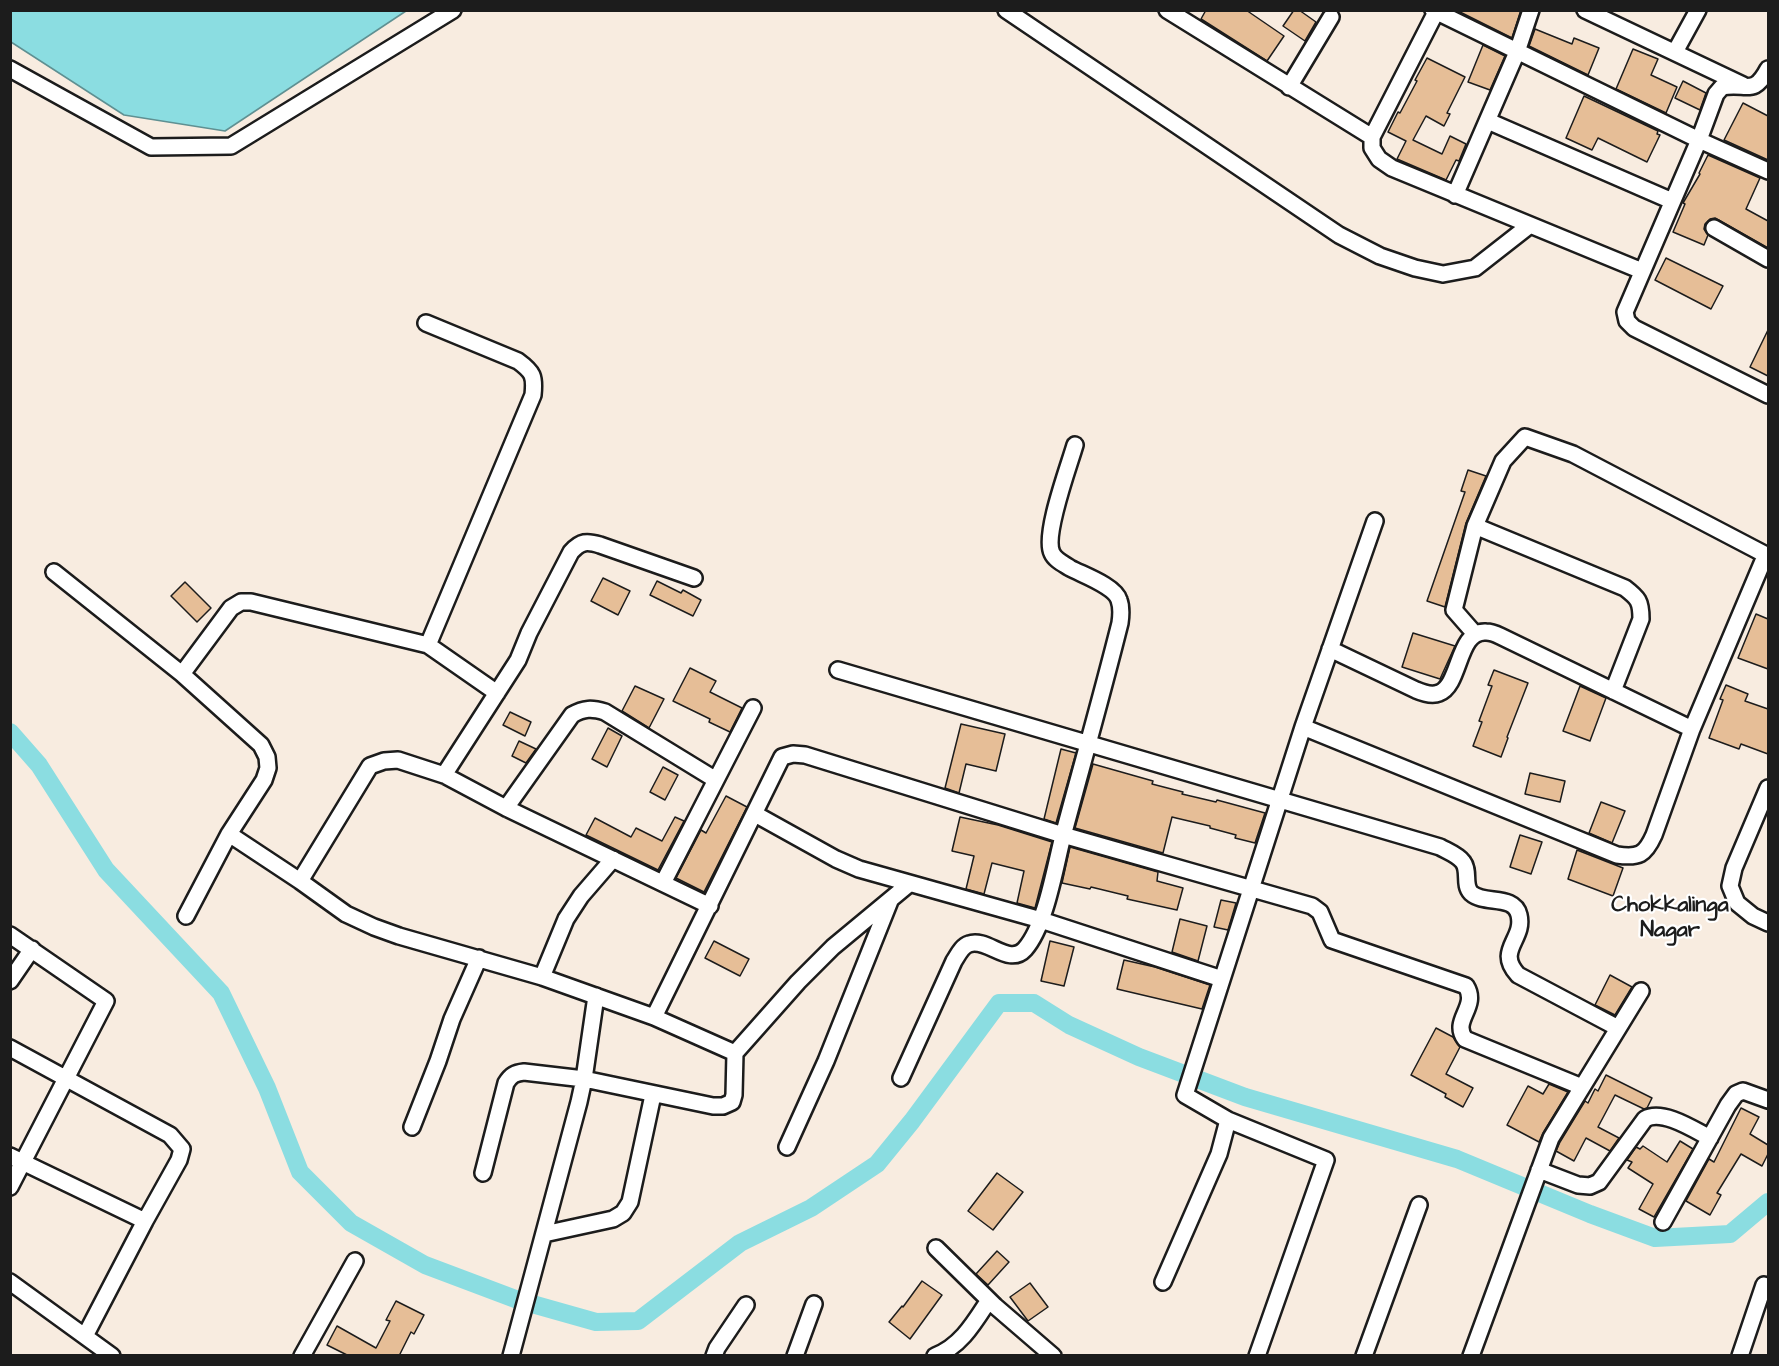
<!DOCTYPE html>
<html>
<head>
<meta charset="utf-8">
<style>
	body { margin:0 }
	#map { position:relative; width:1779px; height:1366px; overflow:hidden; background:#f8ece0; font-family:"Architects Daughter",sans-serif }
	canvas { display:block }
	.frame { position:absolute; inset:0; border:12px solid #1c1c1c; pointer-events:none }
</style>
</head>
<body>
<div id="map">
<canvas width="1779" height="1366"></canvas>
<div class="frame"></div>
</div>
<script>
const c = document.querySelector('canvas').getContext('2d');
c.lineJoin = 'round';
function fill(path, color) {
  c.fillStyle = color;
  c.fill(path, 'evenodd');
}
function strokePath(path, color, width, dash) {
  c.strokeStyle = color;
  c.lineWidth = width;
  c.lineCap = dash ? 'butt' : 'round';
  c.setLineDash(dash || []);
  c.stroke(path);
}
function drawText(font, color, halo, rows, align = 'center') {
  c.font = font + ' "Architects Daughter",sans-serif';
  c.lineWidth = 4.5;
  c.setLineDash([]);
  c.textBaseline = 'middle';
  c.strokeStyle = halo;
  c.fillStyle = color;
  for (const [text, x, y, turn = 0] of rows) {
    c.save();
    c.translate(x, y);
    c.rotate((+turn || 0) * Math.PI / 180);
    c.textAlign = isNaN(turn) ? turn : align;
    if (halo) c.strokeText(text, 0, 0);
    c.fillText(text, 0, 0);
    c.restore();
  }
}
const water = new Path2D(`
	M 10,11 L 11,10 L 406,11 L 225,131 L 124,115 L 11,42 Z`);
fill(water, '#8bdde1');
strokePath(water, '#5f9092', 1.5);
strokePath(new Path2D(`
	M 10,732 L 39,765 L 106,870 L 221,993 L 267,1088 L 300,1172 L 351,1223 L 425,1265 L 518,1300 L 596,1322 L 638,1321 L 740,1243 L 811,1208 L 877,1164 L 912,1121 L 999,1003 L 1034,1003 L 1069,1025 L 1139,1057 L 1245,1097 L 1457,1159 L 1590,1214 L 1655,1238 L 1730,1234 L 1768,1202`), '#8bdde1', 18);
const building = new Path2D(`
	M 1206,10 L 1246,10 L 1284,36 L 1267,61 L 1201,19 Z
	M 1294,10 L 1299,10 L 1316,22 L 1305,41 L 1283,26 Z
	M 1456,10 L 1521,10 L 1512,38 Z
	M 1535,29 L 1572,44 L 1574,38 L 1599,48 L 1588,75 L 1529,46 Z
	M 1483,45 L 1505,56 L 1490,90 L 1468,82 Z
	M 1633,49 L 1658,59 L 1651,75 L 1677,87 L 1666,113 L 1616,89 Z
	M 1427,58 L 1465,77 L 1447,113 L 1450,114 L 1444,126 L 1426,116 L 1413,140 L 1442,154 L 1450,136 L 1466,144 L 1459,161 L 1456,160 L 1446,180 L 1397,159 L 1406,141 L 1388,132 L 1398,112 L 1400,113 L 1417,81 L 1415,80 Z
	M 1683,81 L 1706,93 L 1700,110 L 1675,98 Z
	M 1584,96 L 1658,131 L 1657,134 L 1660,135 L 1647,162 L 1598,138 L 1592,150 L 1566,138 Z
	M 1743,103 L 1768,116 L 1768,160 L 1724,140 Z
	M 1708,155 L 1760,178 L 1746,209 L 1768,221 L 1768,248 L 1715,218 L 1710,219 L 1705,224 L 1704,229 L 1708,235 L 1704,245 L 1673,232 L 1685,204 L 1683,203 L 1700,174 L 1699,173 Z
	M 1666,258 L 1723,286 L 1711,309 L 1655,280 Z
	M 1768,330 L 1768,376 L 1750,367 Z
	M 1468,470 L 1486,476 L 1466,523 L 1445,607 L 1427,601 L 1465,492 L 1461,491 Z
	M 603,578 L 630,591 L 618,615 L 591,601 Z
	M 657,581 L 681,593 L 683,590 L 701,600 L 693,616 L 650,595 Z
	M 185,582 L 211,608 L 197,622 L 171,596 Z
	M 1756,614 L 1768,619 L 1768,669 L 1738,658 Z
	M 1413,633 L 1455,646 L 1440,679 L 1402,667 Z
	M 690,668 L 716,681 L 710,692 L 742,708 L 730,732 L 709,722 L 710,719 L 673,701 Z
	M 1494,670 L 1528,683 L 1507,737 L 1508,738 L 1501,757 L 1473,746 L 1482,722 L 1479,721 L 1492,686 L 1488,685 Z
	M 1726,685 L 1748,694 L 1745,701 L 1768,709 L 1768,754 L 1741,744 L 1739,749 L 1709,738 L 1723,700 L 1720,699 Z
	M 635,686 L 664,699 L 649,728 L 622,711 Z
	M 1580,686 L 1606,698 L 1590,741 L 1563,731 Z
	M 510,712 L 531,722 L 525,736 L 503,725 Z
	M 961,724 L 1005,734 L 996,771 L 966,764 L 959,793 L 945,788 Z
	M 608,728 L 622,736 L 607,767 L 592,759 Z
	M 519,741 L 536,749 L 526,763 L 512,756 Z
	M 1061,749 L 1076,753 L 1056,823 L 1044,819 Z
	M 1093,764 L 1153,781 L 1152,784 L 1183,792 L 1182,794 L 1216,802 L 1217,800 L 1265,813 L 1255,843 L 1235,838 L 1236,835 L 1210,828 L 1210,826 L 1176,818 L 1172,817 L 1163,853 L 1075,828 Z
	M 663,767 L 678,775 L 665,800 L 650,792 Z
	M 1530,773 L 1565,781 L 1560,802 L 1525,794 Z
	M 726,796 L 747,807 L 704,892 L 676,878 L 701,830 L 706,833 Z
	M 1601,802 L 1625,811 L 1612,843 L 1589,833 Z
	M 675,817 L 684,821 L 658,870 L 586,835 L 595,818 L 631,837 L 636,828 L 662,841 Z
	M 960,817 L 998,825 L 1052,842 L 1035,908 L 1017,903 L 1024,871 L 992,863 L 984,894 L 966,889 L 974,856 L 952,851 Z
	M 1520,835 L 1542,842 L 1531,874 L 1510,867 Z
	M 1070,847 L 1158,872 L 1157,881 L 1183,888 L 1177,910 L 1127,899 L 1128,896 L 1091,887 L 1090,889 L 1062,883 Z
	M 1577,850 L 1623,868 L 1613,896 L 1568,879 Z
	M 1221,900 L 1236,903 L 1228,930 L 1214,927 Z
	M 1180,919 L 1207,926 L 1198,961 L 1172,952 Z
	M 714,941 L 749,959 L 740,976 L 705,958 Z
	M 1050,941 L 1074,947 L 1064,986 L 1041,981 Z
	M 1124,960 L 1155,967 L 1210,985 L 1202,1009 L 1117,989 Z
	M 1610,975 L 1632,987 L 1615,1015 L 1595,1005 Z
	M 1436,1028 L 1453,1037 L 1460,1047 L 1446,1074 L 1473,1088 L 1463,1107 L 1445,1097 L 1446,1094 L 1411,1075 Z
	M 1606,1075 L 1652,1098 L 1647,1108 L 1644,1109 L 1615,1095 L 1598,1127 L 1619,1138 L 1610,1151 L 1586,1138 L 1574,1161 L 1556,1151 L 1560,1142 L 1585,1101 L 1588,1103 L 1595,1089 L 1598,1091 Z
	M 1549,1084 L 1568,1092 L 1543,1133 L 1539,1142 L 1507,1125 L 1528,1086 L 1543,1094 Z
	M 1741,1108 L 1759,1117 L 1750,1134 L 1768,1145 L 1768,1154 L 1762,1166 L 1741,1154 L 1717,1193 L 1721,1195 L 1710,1215 L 1686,1201 L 1709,1159 L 1714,1162 Z
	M 1680,1141 L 1693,1149 L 1654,1217 L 1639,1209 L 1653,1184 L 1628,1168 L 1632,1162 L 1627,1160 L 1636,1147 L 1640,1149 L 1643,1146 L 1667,1162 Z
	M 997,1173 L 1023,1192 L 993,1230 L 968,1211 Z
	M 997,1251 L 1009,1262 L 988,1285 L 976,1274 Z
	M 922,1281 L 942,1295 L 910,1339 L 889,1322 L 902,1306 L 903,1307 Z
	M 1030,1283 L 1048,1307 L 1028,1321 L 1010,1297 Z
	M 396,1301 L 424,1315 L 414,1334 L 411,1332 L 399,1356 L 347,1355 L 327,1345 L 337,1326 L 376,1348 L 390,1321 L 386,1320 Z`);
fill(building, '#e6be97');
strokePath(building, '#1c1c1c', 1.5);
const minor = new Path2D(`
	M 1006,10 L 1339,235 L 1380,256 L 1415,268 L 1443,274 L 1475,268 L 1530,225
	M 1167,10 L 1372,137
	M 1433,10 L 1699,140 L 1768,171
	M 1585,10 L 1743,85
	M 1436,12 L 1372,137 L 1372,148 L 1379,159 L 1392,168 L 1642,271
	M 1675,52 L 1698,10
	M 10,69 L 151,147 L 231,146 L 453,10
	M 1768,69 C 1753,97 1747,82 1722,87 L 1716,94 L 1699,140 L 1625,312 L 1627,321 L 1634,328 L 1768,395
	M 1289,87 L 1331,17
	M 1488,121 L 1672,201
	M 1455,195 L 1517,52 L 1531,10
	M 1714,228 L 1768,259
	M 426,323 L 518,361 C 533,372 535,376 533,395 L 428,645
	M 1475,526 L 1625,588 C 1638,598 1641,601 1641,619 L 1613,691
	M 54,572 L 182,674 L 261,745 L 267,757 L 268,768 L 264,780 L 229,834 L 186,916
	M 1475,634 L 1454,610 L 1475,526 L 1503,461 L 1525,437 L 1573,454 L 1768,556
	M 1330,649 L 1416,690 C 1423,693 1432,696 1439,693 C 1461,685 1457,630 1486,632 C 1491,632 1496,634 1500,636 L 1692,729
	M 838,670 L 1440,847 C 1447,851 1458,855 1463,862 C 1470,871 1463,885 1471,893 C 1484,905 1514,894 1519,915 C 1525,940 1495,950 1518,975 L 1618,1028
	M 182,674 L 231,608 L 241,602 L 251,602 L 428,645 L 497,693
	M 1303,727 L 1617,855 C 1639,858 1645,855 1654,835 L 1692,729 L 1766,554
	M 444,775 L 518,660 L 529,633 L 571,552 C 581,541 587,541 600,545 L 694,578
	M 1768,788 L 1734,868 L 1730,886 L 1737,903 L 1753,916 L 1768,923
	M 506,808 L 572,715 C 584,708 592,708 605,712 L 716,780
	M 755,814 L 836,859 L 859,869 L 1041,920 L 1222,979
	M 229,834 L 300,881 L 346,914 L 374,927 L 399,936 L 542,977 L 654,1017 L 735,1053 L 798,982 L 833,947 L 909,884
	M 300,881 L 370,766 L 384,761 L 398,760 L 444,775 L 506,808 L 710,906
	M 663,883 L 753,708
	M 10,935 L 106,1001 L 10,1187
	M 542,977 L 566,919 L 581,896 L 613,859
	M 10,981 L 32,949
	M 654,1017 L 782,757 L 793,754 L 805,755 L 1063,835 L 1312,906 L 1320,912 L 1332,940 L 1466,986 C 1479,1007 1451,1020 1465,1039 L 1582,1087
	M 10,1048 L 170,1135 L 182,1149 L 179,1160 L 145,1221 L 85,1336
	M 901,1078 L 954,961 C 958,955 962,946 969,944 C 987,937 1009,967 1025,949 C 1046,925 1055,867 1063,836 C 1082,765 1102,695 1120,623 C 1121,616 1122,608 1119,600 C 1115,586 1083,575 1070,568 C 1064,564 1055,560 1052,553 C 1043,535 1069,466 1075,445
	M 412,1127 L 438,1061 L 452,1019 L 479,958
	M 787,1147 L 826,1061 L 890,901
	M 10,1156 L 145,1221
	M 1539,1170 L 1578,1185 L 1590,1186 L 1599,1182 L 1645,1119 C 1662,1109 1693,1129 1710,1138
	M 483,1173 L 506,1083 C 511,1075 515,1073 524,1072 L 584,1079 L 713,1106 L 723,1106 L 732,1102 L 734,1095 L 735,1053
	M 1663,1222 L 1728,1105 L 1736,1094 L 1743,1091 L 1768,1100
	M 544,1234 L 613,1219 L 623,1213 L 630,1202 L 653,1095
	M 936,1248 L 995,1306 L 1053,1356
	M 10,1282 L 112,1356
	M 1163,1282 L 1219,1154 L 1228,1120
	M 302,1356 L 355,1261
	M 511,1356 L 579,1102 L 584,1079 L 596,996
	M 714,1356 L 717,1348 L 746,1305
	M 795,1356 L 814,1304
	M 935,1356 C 961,1346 974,1323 989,1300
	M 1257,1356 L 1326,1160 L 1228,1120 L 1185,1095 L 1303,727 L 1375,521
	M 1364,1356 L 1419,1205
	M 1471,1356 L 1551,1138 L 1641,991
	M 1740,1356 L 1764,1285`);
strokePath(minor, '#1c1c1c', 20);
strokePath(minor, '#fff', 15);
drawText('bold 22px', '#1c1c1c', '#fff', [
	["Chokkalinga",1670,906],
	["Nagar",1670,931]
]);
</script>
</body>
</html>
